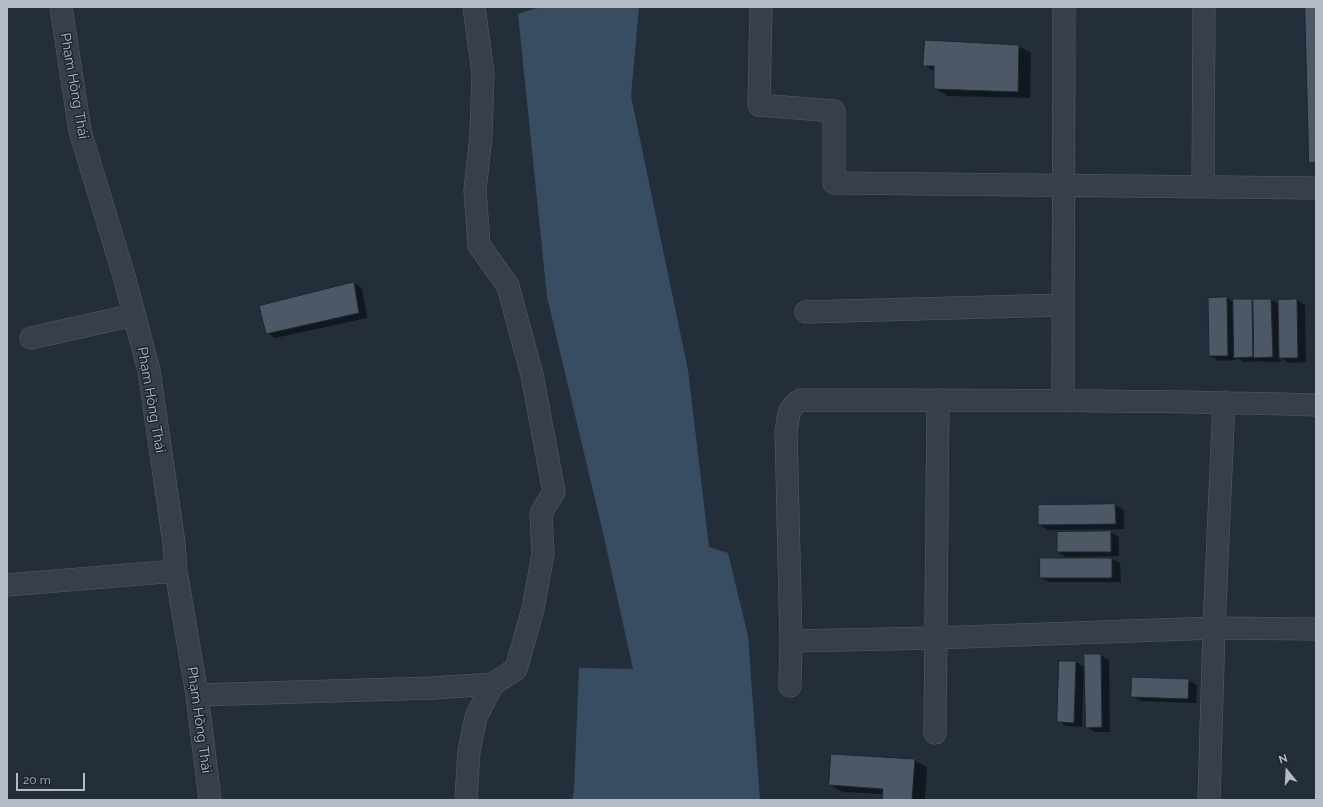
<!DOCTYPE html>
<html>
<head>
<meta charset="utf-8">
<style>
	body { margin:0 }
	#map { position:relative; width:1323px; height:807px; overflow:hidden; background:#232e3a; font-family:Raleway,sans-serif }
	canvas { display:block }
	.frame { position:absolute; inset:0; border:8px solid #b2bbc6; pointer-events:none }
	.north { position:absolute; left:1267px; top:751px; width:40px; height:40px; -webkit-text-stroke:3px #1c252f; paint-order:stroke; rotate:342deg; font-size:11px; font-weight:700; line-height:16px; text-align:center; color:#b2bbc6 }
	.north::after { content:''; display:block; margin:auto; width:14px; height:18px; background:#b2bbc6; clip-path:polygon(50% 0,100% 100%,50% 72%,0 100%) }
	.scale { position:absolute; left:16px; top:773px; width:69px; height:18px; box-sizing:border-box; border:2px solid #b2bbc6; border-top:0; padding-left:5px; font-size:12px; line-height:14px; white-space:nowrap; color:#b2bbc6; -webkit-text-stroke:3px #1c252f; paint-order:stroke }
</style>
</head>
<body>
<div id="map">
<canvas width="1323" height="807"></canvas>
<div class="frame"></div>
<div class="north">N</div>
<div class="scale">20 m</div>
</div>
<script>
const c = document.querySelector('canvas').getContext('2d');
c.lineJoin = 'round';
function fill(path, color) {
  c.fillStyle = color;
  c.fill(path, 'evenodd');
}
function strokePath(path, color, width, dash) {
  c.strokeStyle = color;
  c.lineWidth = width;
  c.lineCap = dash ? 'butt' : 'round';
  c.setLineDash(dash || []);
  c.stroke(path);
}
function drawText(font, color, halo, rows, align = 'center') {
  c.font = font + ' Raleway,sans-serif';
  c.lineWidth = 3;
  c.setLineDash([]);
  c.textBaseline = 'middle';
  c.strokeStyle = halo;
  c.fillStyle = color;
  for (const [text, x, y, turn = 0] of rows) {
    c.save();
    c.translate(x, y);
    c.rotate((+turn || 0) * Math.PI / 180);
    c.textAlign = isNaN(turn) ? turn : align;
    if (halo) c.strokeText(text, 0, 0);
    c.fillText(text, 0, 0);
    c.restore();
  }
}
fill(new Path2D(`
	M 540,7 L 639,7 L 631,96 L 688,370 L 709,547 L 728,553 L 748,636 L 760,800 L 572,800 L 574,791 L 579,668 L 633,669 L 603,533 L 547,297 L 518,14 Z`), '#394d62');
fill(new Path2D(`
	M 1018,46 L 1031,53 L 1030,98 L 948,96 L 935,89 L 935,72 L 924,65 Z
	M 354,283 L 362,288 L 367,318 L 275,338 L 267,333 Z
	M 1227,298 L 1234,303 L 1251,300 L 1271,300 L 1280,305 L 1297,300 L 1305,305 L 1306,362 L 1289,363 L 1281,358 L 1281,362 L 1264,362 L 1261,361 L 1244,362 L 1236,358 L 1236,360 L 1219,361 L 1210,356 Z
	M 1115,505 L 1124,510 L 1124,529 L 1048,530 L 1039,525 L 1039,506 Z
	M 1110,532 L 1119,537 L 1119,556 L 1066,557 L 1058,552 Z
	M 1112,559 L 1120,563 L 1121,582 L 1050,582 L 1041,578 Z
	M 1100,655 L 1109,660 L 1110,732 L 1095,732 L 1087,727 L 1086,669 L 1084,669 L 1082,727 L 1066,726 L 1058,721 L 1076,662 L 1086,668 Z
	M 1188,680 L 1197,685 L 1196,703 L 1141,701 L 1132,696 Z
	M 914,760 L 927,767 L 925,800 L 883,800 L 883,794 L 843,792 L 830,785 Z`), '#0007');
const building = new Path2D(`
	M 1305,7 L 1316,7 L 1316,162 L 1309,163 Z
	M 925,40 L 1019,45 L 1018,92 L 934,89 L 934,66 L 923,66 Z
	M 354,282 L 359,313 L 266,334 L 259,306 Z
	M 1227,297 L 1228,356 L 1209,356 L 1208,298 Z
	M 1233,299 L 1252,299 L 1253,357 L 1234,358 Z
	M 1253,299 L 1271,299 L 1273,357 L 1254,358 Z
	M 1297,299 L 1298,358 L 1279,358 L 1278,300 Z
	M 1115,504 L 1116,524 L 1038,525 L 1038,505 Z
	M 1111,531 L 1111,552 L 1057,552 L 1057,532 Z
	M 1040,558 L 1112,558 L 1112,578 L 1040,578 Z
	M 1084,654 L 1101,654 L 1102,727 L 1086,728 Z
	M 1059,661 L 1076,661 L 1074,723 L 1057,722 Z
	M 1132,677 L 1189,679 L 1188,699 L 1131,697 Z
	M 831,754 L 915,759 L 912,800 L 882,800 L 883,789 L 829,785 Z`);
fill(building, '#4c5865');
strokePath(building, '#1e2731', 1);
const minor = new Path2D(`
	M 61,7 L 80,131 L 124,276 L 149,371 L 174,543 L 176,571 L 197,695 L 210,800
	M 761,7 L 759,105 L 834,111 L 834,183 L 1316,188
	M 1203,187 L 1204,7
	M 806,312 L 1063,305
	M 31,338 L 134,315
	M 1063,401 L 1064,7
	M 7,585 L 176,571
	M 791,641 L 935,638 L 1214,628 L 1316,629
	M 790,686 L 791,641 L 786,431 C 789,417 787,407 801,400 C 973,400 1145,400 1316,405
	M 197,695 L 433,688 L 493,684 L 516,669 L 533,609 L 543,554 L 541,513 L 554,492 L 532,375 L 508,286 L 479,245 L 475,190 L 481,136 L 483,73 L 474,7
	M 935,733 L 938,400
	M 466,800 L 469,751 L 476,717 L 493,684
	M 1209,800 L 1214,628 L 1224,402`);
strokePath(minor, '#555e68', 23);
strokePath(minor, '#37404a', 22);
drawText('14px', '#b2bbc6', '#1c252f', [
	["Phạm Hồng Thái",74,86,80],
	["Phạm Hồng Thái",151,400,80],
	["Phạm Hồng Thái",199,720,82]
]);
</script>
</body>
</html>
